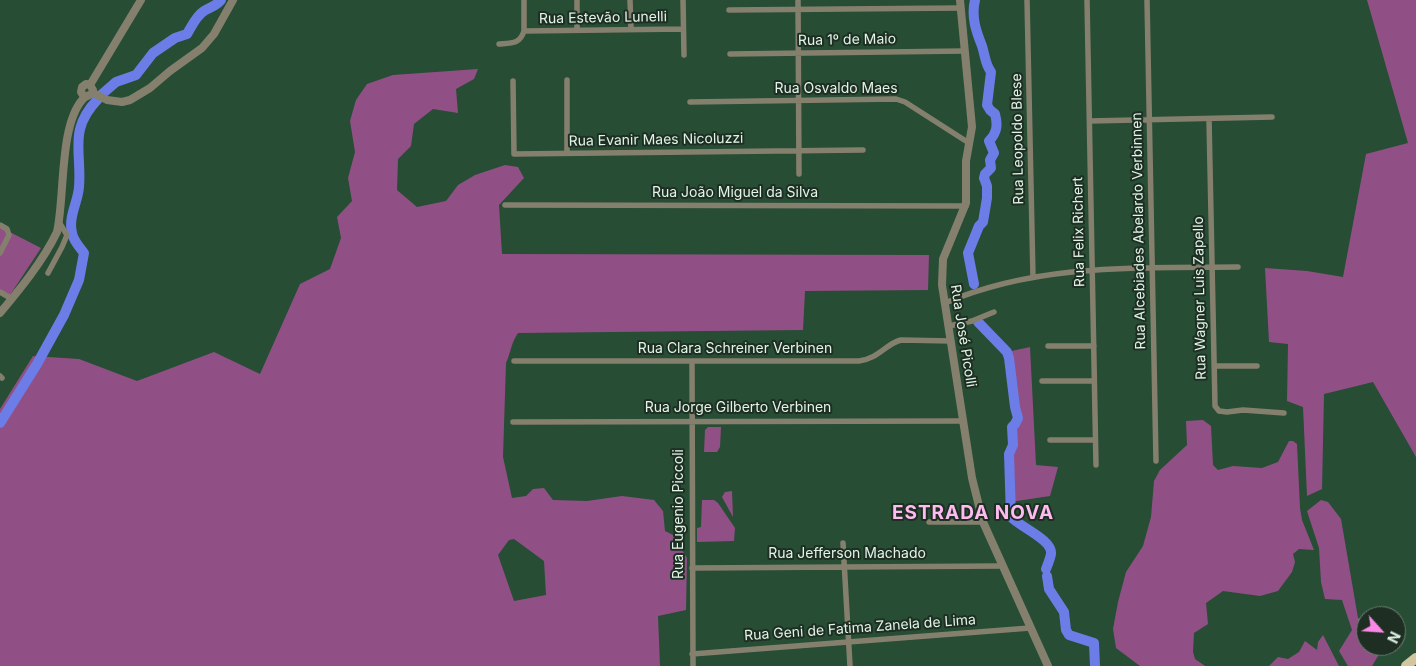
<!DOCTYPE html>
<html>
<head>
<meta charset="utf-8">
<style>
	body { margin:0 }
	#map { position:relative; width:1416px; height:666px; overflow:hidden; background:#274d35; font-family:Inter,sans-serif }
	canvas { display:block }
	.north { position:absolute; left:1356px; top:606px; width:50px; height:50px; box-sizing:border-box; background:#1e2e23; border:1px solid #6c7e71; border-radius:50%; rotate:116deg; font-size:14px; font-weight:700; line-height:20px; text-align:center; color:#e0f5e6 }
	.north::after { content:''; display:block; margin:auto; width:18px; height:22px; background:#fb87e6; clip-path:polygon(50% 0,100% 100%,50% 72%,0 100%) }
</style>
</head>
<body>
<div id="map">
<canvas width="1416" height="666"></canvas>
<div class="north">N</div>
</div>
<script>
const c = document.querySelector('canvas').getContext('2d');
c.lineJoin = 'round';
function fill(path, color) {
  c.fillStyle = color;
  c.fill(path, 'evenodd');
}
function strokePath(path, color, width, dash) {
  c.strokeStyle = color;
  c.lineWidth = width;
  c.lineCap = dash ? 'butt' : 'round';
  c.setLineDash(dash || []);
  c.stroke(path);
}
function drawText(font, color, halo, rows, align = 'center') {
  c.font = font + ' Inter,sans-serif';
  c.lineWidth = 4;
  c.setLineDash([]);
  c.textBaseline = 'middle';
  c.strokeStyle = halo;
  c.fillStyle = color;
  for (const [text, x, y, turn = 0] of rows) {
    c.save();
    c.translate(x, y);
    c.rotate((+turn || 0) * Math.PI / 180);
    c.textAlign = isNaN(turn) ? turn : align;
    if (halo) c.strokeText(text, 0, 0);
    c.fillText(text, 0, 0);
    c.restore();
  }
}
fill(new Path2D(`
	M 1367,0 L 1416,0 L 1416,457 L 1373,382 L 1324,394 L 1322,489 L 1307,496 L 1303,407 L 1287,401 L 1288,344 L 1269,342 L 1265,268 L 1307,271 L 1343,277 L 1366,154 L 1408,143 Z
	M 478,69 L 474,79 L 456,89 L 458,113 L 433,109 L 414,124 L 411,146 L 398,159 L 397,190 L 417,207 L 446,201 L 458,185 L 475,175 L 505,165 L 518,167 L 524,178 L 499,205 L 502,254 L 929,255 L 928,290 L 805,291 L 803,330 L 518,333 C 511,343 511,352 506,363 L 503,457 L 512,498 L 526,496 L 533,489 L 544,488 L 553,500 L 587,501 L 622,496 L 654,500 L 663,511 L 665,531 L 673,535 L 687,558 L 686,610 L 658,616 L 660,666 L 0,666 L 0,409 L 33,356 L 79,359 L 137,381 L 214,352 L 260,374 L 300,284 L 330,269 L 341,238 L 337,217 L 352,201 L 348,178 L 355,152 L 350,121 L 356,100 L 367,84 L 393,75 ZM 514,539 L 544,561 L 546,595 L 514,601 L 498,555 L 509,540 Z
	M 0,227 L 41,248 L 10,295 L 0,290 Z
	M 1030,347 L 1036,465 L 1058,467 L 1050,496 L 1010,502 L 1009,454 L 1013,445 L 1012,427 L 1015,424 L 1018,418 L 1015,407 L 1011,369 L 1007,352 Z
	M 1203,420 L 1211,426 L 1213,465 L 1218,470 L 1233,466 L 1262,468 L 1278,462 L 1289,441 L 1293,441 L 1297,444 L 1300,508 L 1302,520 L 1314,550 L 1299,549 L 1293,554 L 1295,562 L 1292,572 L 1278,591 L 1260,596 L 1223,591 L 1206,603 L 1208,624 L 1194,633 L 1193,652 L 1195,659 L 1205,666 L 1140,666 L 1116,648 L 1113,629 L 1118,602 L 1126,572 L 1143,546 L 1151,517 L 1154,481 L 1160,470 L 1187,445 L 1186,421 Z
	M 708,427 L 721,427 L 720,447 L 717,452 L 704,452 L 705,430 Z
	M 732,491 L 733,517 L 722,497 L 725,492 Z
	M 702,500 L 714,500 L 718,503 L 735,528 L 734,541 L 697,542 L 697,528 L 701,527 Z
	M 1321,500 L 1328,502 L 1341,519 L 1358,618 L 1366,623 L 1366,646 L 1384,646 L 1372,666 L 1348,666 L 1339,651 L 1352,630 L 1342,600 L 1325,599 L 1321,582 L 1319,548 L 1307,511 Z
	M 1323,635 L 1339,666 L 1269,666 L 1278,657 L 1288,659 L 1299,652 L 1305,641 L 1317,650 L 1318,642 Z`), '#915085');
strokePath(new Path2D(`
	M 101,95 L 116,82 L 136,75 L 153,53 L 175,38 L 187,34 C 192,26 196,16 204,11 C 211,7 216,6 221,0
	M 974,284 L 968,253 L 979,226 L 983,222 L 987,198 L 987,186 L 984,178 L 985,174 L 991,168 L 990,160 L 994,153 L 989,141 C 997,133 998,125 995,114 L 990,110 L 987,105 L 991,72 C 985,64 985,55 982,46 C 976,31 971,17 975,0
	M 978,322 L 1007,352 L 1009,358 L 1015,407 L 1018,418 L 1015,424 L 1012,427 L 1013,445 L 1009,454 L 1011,517 C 1020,527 1053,540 1051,554 C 1050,559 1048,564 1046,569
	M 0,423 L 37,364 L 64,315 L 79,280 L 84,253 C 80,248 73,240 72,233 C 68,217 78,202 79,187 C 82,151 68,130 98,99
	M 1047,576 L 1049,589 L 1064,612 L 1066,630 L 1069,635 L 1094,643 L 1095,666`), '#6d7de7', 10);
strokePath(new Path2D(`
	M 524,0 L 524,31
	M 577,0 L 577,30
	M 630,0 L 631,29
	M 683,0 L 684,55
	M 798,0 L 799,174
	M 1027,0 L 1033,277
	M 1087,0 L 1096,465
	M 1147,0 L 1156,461
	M 729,10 L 960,8
	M 499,44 C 512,43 520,44 524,31 L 683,29
	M 730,54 L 964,51
	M 567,80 L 567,153
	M 513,81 L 514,154 L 863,150
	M 690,102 L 896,99 L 905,102 L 969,143
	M 1209,119 L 1215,406 L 1219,411 L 1227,412 L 1243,410 L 1284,413
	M 1090,121 L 1272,117
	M 505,205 L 966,206
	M 0,225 L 7,229 L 9,235 L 0,253
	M 48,273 L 62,247 L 67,235 L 59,222
	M 0,292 L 12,299
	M 945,303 C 1038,263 1139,268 1238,267
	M 949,326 L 972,321 L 994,312
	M 1048,346 L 1094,346
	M 514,361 L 859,361 C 880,358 885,344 901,340 L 951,341
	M 692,361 L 693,666
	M 1214,366 L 1257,366
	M 0,376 L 2,378
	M 1042,381 L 1094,381
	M 513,422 L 963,421
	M 1050,440 L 1095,440
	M 929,522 L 983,522
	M 843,543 L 850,666
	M 692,568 L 1002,566
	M 692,654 L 1030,628`), '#85806e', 5.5);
strokePath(new Path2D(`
	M 960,0 L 972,127 L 966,161 L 966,203 L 943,259 L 942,285 L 972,478 L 983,522 L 1048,666
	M 93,93 L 107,100 L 122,102 L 130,100 L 150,88 L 170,71 L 202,48 L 214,34 L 233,0
	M 84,97 L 81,92 L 82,87 L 86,84 L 90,85 L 141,0
	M 0,313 C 21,288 43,261 57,232 C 65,197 59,125 83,99 C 85,96 89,96 93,93 L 93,90 L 90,85`), '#85806e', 8);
strokePath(new Path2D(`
	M 1406,666 L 1416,658`), '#d2c69e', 10);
drawText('14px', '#e0f5e6', '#1e2e23', [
	["Rua Estevão Lunelli",603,18,-1],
	["Rua 1º de Maio",847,40,-1],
	["Rua Osvaldo Maes",836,89],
	["Rua Leopoldo Blese",1018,139,-91],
	["Rua Evanir Maes Nicoluzzi",656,140,-1],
	["Rua João Miguel da Silva",735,193],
	["Rua Alcebiades Abelardo Verbinnen",1139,231,-91],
	["Rua Felix Richert",1079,232,-91],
	["Rua Wagner Luis Zapello",1200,298,-91],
	["Rua José Picolli",963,336,81],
	["Rua Clara Schreiner Verbinen",735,349],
	["Rua Jorge Gilberto Verbinen",738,408],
	["Rua Eugenio Piccoli",679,514,-90],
	["Rua Jefferson Machado",847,554],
	["Rua Geni de Fatima Zanela de Lima",860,628,-4]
]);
c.letterSpacing = '1px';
drawText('bold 19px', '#fdbbef', '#1e2e23', [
	["ESTRADA NOVA",973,513]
]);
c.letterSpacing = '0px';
</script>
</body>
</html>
